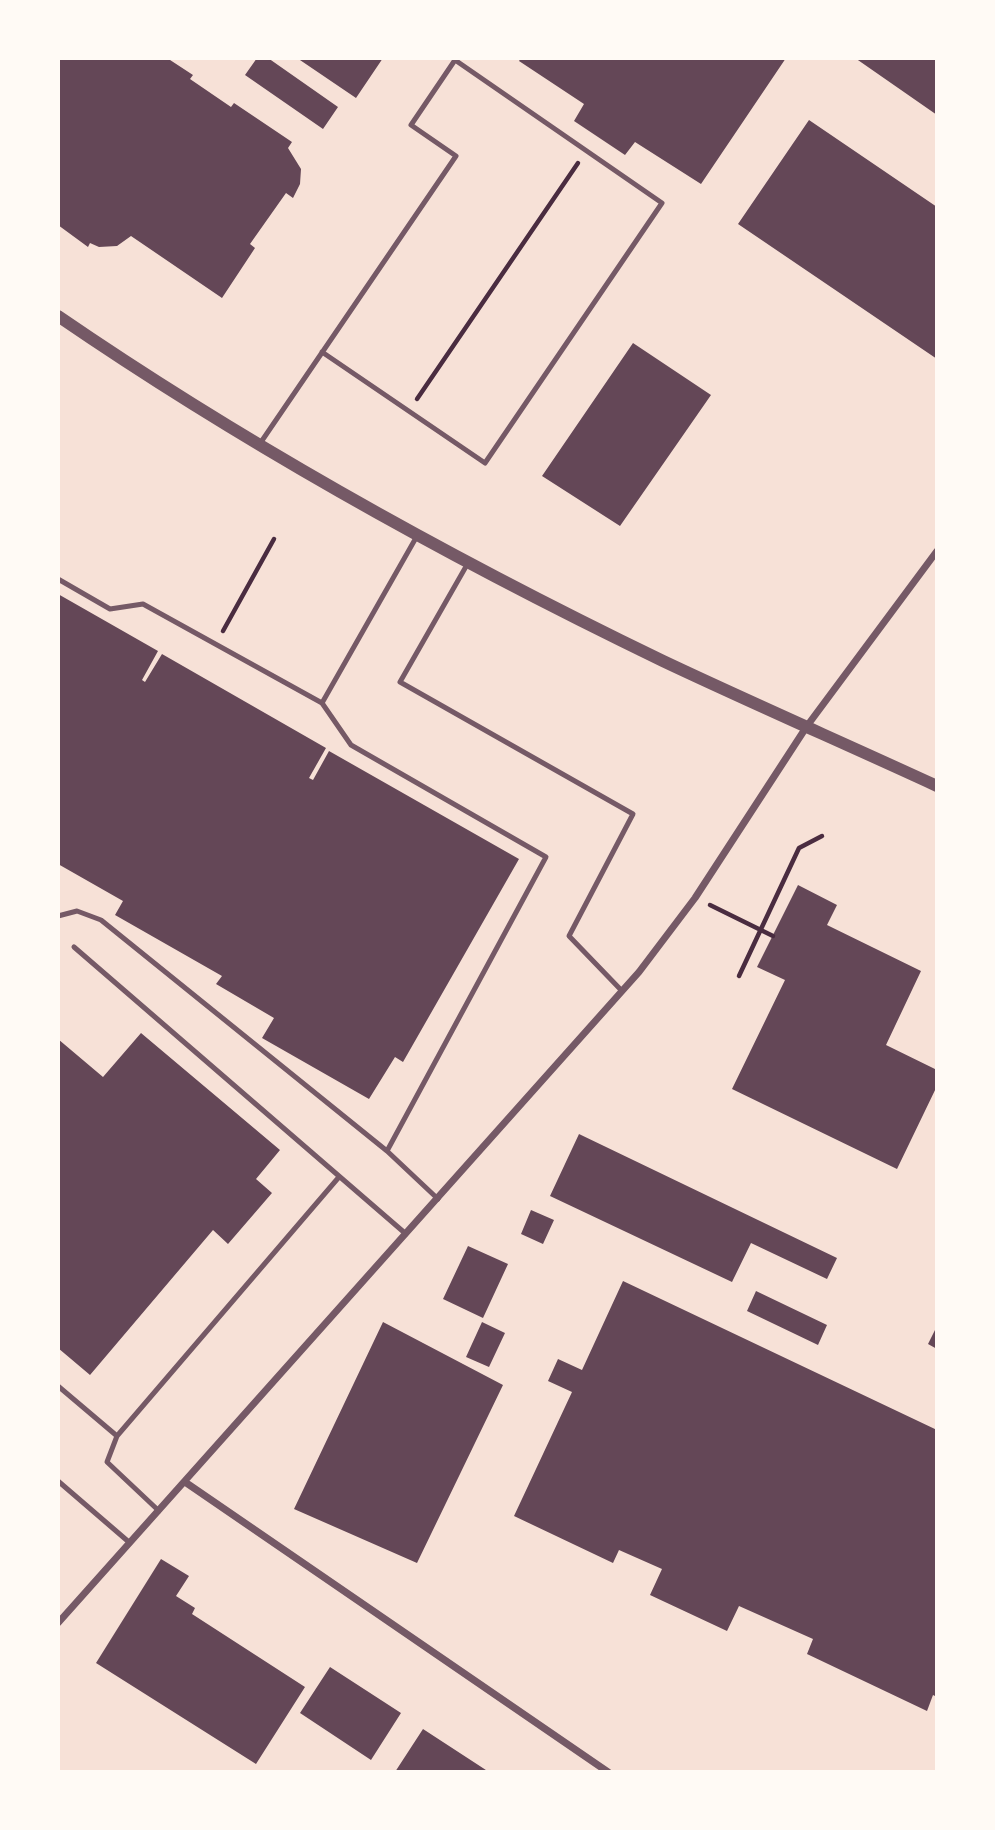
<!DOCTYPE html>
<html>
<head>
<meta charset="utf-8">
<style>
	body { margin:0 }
	#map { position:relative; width:995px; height:1830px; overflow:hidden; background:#f7e1d7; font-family:Ubuntu,sans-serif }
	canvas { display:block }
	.frame { position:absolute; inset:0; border:60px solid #fffaf5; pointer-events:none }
</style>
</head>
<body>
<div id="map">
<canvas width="995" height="1830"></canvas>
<div class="frame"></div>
</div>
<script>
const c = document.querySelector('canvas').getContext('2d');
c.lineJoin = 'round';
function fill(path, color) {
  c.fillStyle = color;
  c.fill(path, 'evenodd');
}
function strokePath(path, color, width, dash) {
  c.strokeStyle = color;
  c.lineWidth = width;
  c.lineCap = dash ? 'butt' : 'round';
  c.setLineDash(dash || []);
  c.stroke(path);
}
fill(new Path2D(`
	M 58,58 L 167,58 L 193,75 L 190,79 L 231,107 L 234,103 L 292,142 L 288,148 L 301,169 L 300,184 L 293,198 L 286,193 L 250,244 L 255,248 L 222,298 L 131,236 L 117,246 L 99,247 L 90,243 L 88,247 L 58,225 Z
	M 257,58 L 268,58 L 338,107 L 323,129 L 245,75 Z
	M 297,58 L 383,58 L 356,98 Z
	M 521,58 L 786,58 L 701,184 L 635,142 L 625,155 L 574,121 L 584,104 L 519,61 Z
	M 855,58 L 937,58 L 937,115 Z
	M 809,120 L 937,207 L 937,359 L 738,224 Z
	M 633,343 L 711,395 L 620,526 L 542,476 Z
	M 58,594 L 158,651 L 142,680 L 145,682 L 162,654 L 326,748 L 309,778 L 313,780 L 329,751 L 519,859 L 403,1062 L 395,1057 L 369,1099 L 262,1038 L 274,1018 L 216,984 L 222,976 L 115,915 L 123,901 L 58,864 Z
	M 798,885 L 837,905 L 827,925 L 921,971 L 886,1045 L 937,1070 L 937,1086 L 897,1169 L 732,1089 L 785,980 L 757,967 Z
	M 141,1033 L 280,1150 L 256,1179 L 272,1193 L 228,1244 L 213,1230 L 90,1375 L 58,1348 L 58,1039 L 103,1077 Z
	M 579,1134 L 837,1258 L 827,1279 L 751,1243 L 732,1282 L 550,1196 Z
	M 531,1210 L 554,1220 L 543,1244 L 521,1234 Z
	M 468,1246 L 508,1264 L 483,1318 L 443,1299 Z
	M 623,1281 L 937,1430 L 937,1697 L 933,1695 L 927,1711 L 807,1654 L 813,1639 L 739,1606 L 727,1631 L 650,1595 L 662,1569 L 619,1550 L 613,1563 L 514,1516 L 572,1392 L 548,1381 L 558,1359 L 582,1370 Z
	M 756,1291 L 827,1325 L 818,1345 L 747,1311 Z
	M 383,1322 L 503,1385 L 417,1563 L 294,1509 Z
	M 482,1322 L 505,1333 L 489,1367 L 466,1357 Z
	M 937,1326 L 937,1349 L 928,1344 Z
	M 161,1559 L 189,1576 L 176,1596 L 195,1608 L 192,1614 L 305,1687 L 256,1764 L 96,1663 Z
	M 330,1667 L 401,1713 L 371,1760 L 300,1713 Z
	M 423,1729 L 489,1772 L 395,1772 Z`), '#644757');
strokePath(new Path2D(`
	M 417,399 L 578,163
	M 223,631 L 274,539
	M 710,905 L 773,936
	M 739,976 L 799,848 L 822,836`), '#4a2c40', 4.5);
strokePath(new Path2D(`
	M 259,445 L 456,156 L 411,125 L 455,60 L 662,203 L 485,463 L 322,352
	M 468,563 L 400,682 L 633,814 L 569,936 L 622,991
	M 58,579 L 110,609 L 143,604 L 322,703 L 351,745 L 546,857 L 387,1151 L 438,1199
	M 322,703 L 417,536
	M 58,916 L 77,911 L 101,920 L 387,1151
	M 74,947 L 406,1234
	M 58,1386 L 117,1436 L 107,1462 L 159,1511
	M 117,1436 L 339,1177
	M 58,1481 L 130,1543`), '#755966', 5);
strokePath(new Path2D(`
	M 185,1482 L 608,1772
	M 58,1623 L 639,972 L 695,898 L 807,726 L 937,551`), '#755966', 7);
strokePath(new Path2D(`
	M 58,316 C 249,447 454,560 663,661 C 754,704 846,744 937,786`), '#755966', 12);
</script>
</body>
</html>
